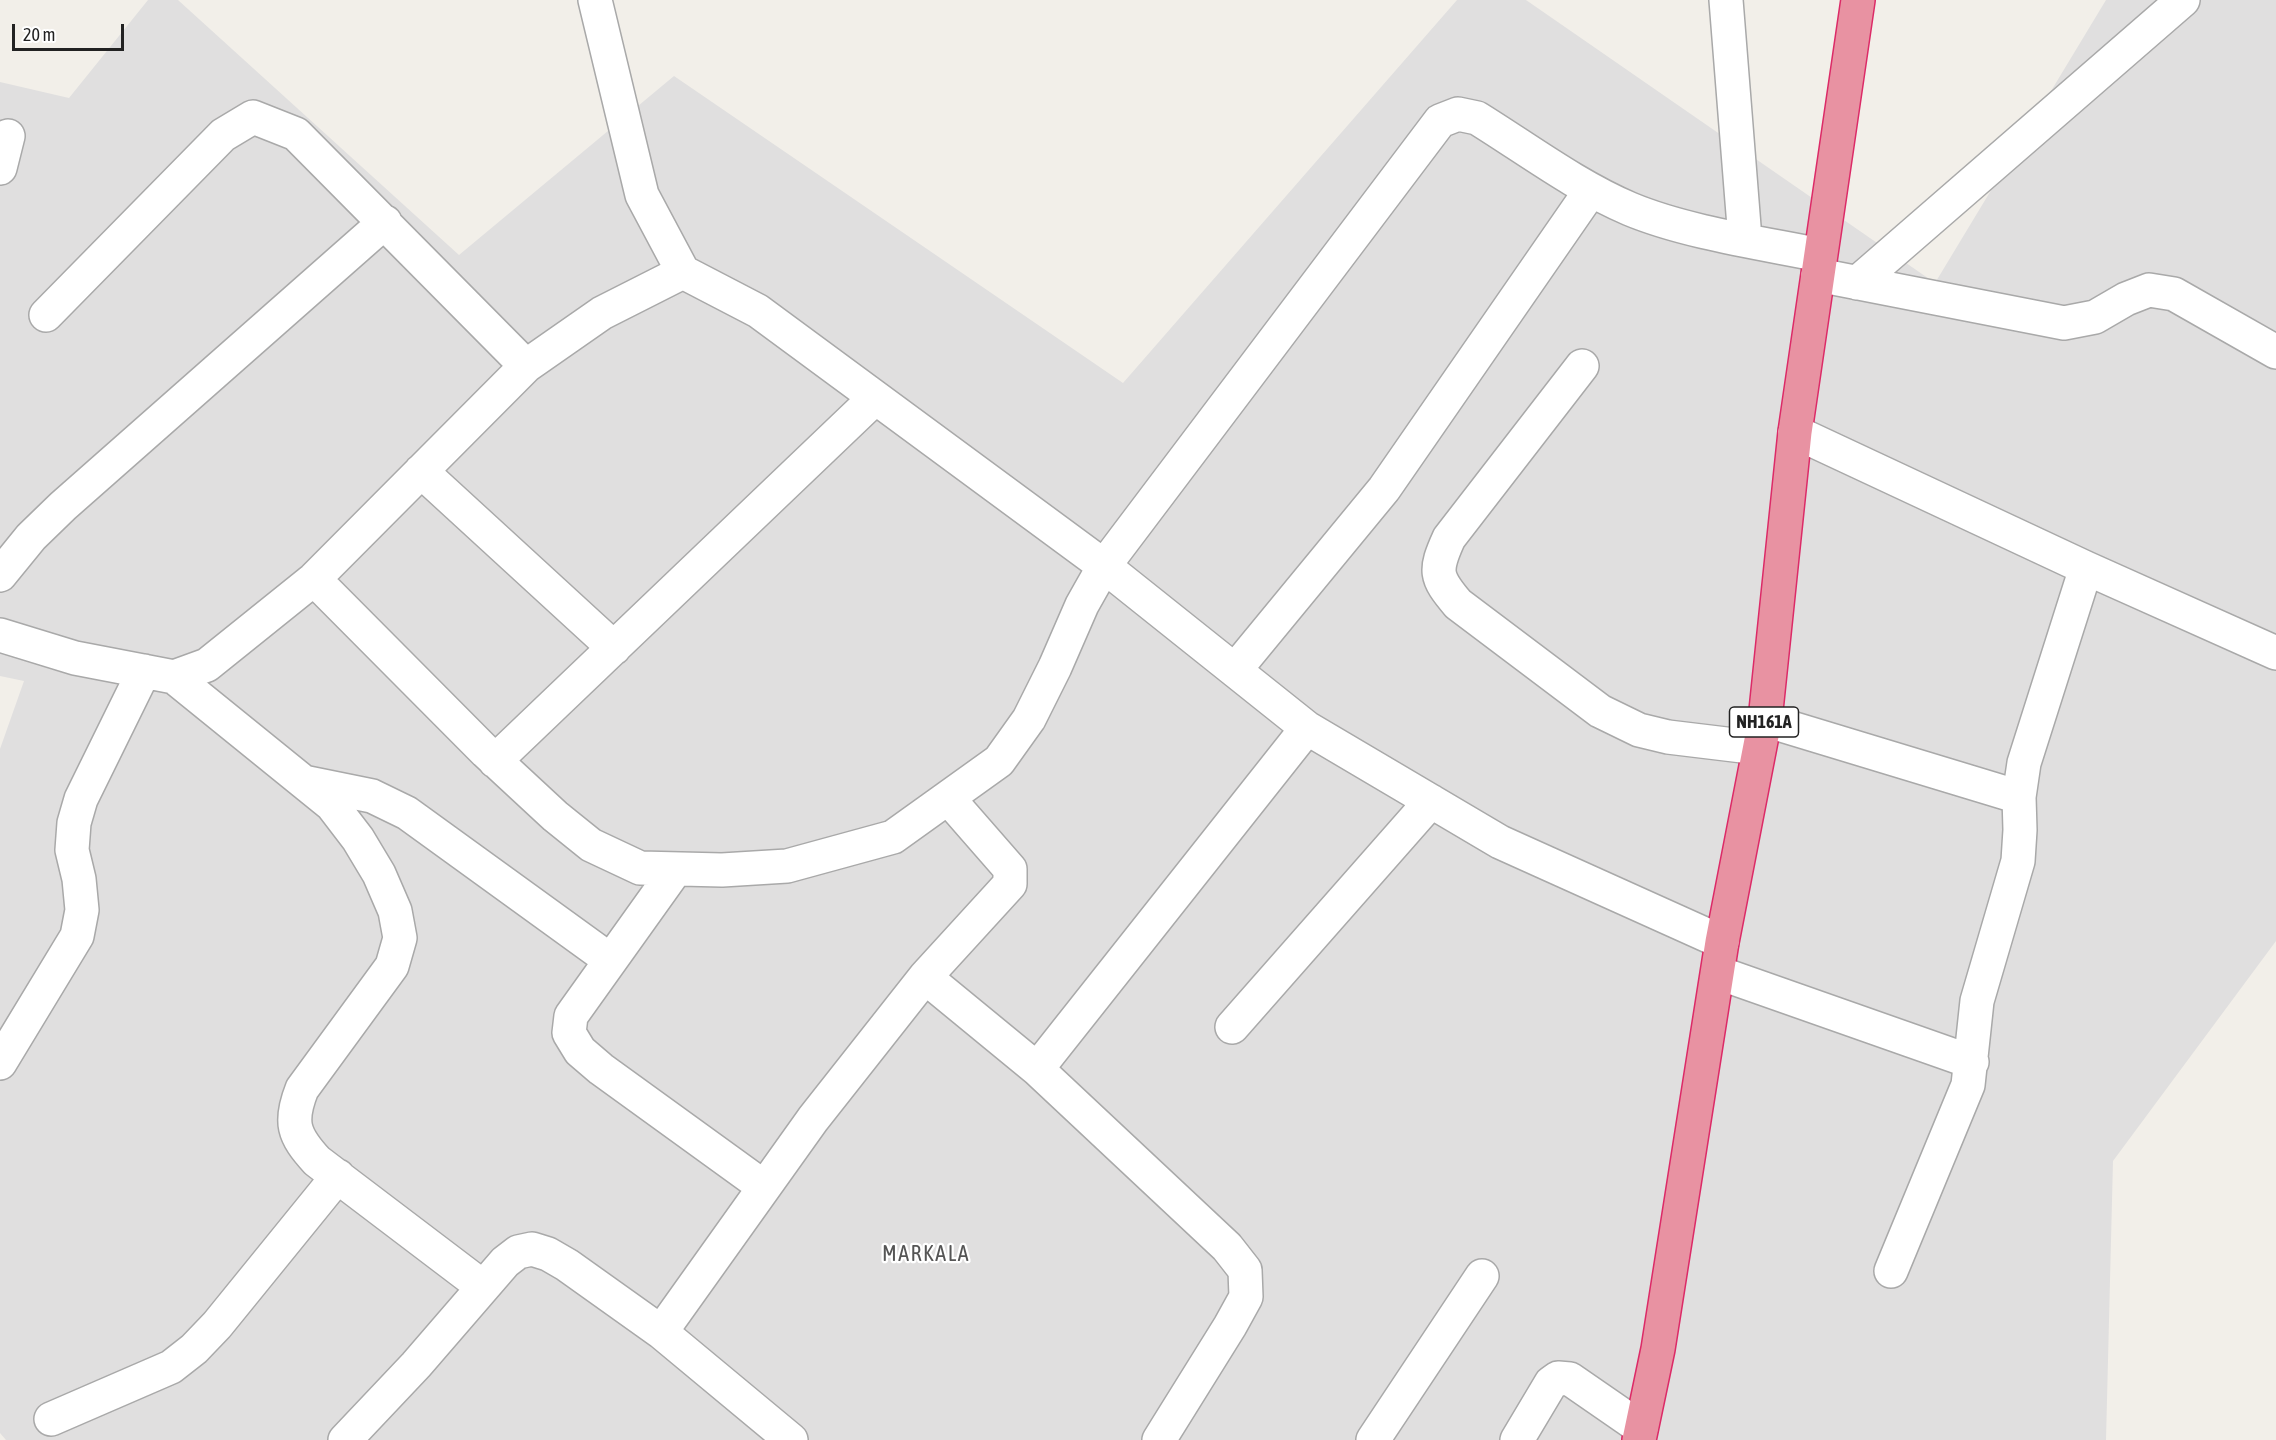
<!DOCTYPE html>
<html>
<head>
<meta charset="utf-8">
<style>
	body { margin:0 }
	#map { position:relative; width:2276px; height:1440px; overflow:hidden; background:#f2efe9; font-family:"Asap Condensed",sans-serif }
	canvas { display:block }
	.scale { position:absolute; left:12px; top:24px; width:112px; height:27px; box-sizing:border-box; border:3px solid #222; border-top:0; padding-left:8px; font-size:18px; line-height:21px; white-space:nowrap; color:#222; -webkit-text-stroke:4px #fff; paint-order:stroke }
</style>
</head>
<body>
<div id="map">
<canvas width="2276" height="1440"></canvas>
<div class="scale">20 m</div>
</div>
<script>
const c = document.querySelector('canvas').getContext('2d');
c.lineJoin = 'round';
function fill(path, color) {
  c.fillStyle = color;
  c.fill(path, 'evenodd');
}
function strokePath(path, color, width, dash) {
  c.strokeStyle = color;
  c.lineWidth = width;
  c.lineCap = dash ? 'butt' : 'round';
  c.setLineDash(dash || []);
  c.stroke(path);
}
function drawText(font, color, halo, rows, align = 'center') {
  c.font = font + ' "Asap Condensed",sans-serif';
  c.lineWidth = 4.5;
  c.setLineDash([]);
  c.textBaseline = 'middle';
  c.strokeStyle = halo;
  c.fillStyle = color;
  for (const [text, x, y, turn = 0] of rows) {
    c.save();
    c.translate(x, y);
    c.rotate((+turn || 0) * Math.PI / 180);
    c.textAlign = isNaN(turn) ? turn : align;
    if (halo) c.strokeText(text, 0, 0);
    c.fillText(text, 0, 0);
    c.restore();
  }
}
fill(new Path2D(`
	M 148,0 L 178,0 L 459,255 L 674,76 L 1123,383 L 1457,0 L 1526,0 L 1935,283 L 2106,0 L 2276,0 L 2276,941 L 2113,1161 L 2106,1440 L 6,1440 L 0,1433 L 0,749 L 24,681 L 0,676 L 0,82 L 69,98 Z`), '#e0dfdf');
const minor = new Path2D(`
	M 595,0 L 642,195 L 683,272 L 758,311 L 1104,566 L 1307,728 L 1500,842 L 1722,942
	M 1726,0 L 1745,239
	M 0,168 L 8,136
	M 1818,275 L 2064,323 L 2095,317 L 2126,299 L 2149,290 L 2174,294 L 2276,352
	M 1857,283 L 2183,0
	M 46,315 L 223,135 L 253,117 L 296,134 L 526,366
	M 1582,366 L 1449,538 C 1434,571 1435,577 1458,604 L 1600,711 L 1639,730 L 1668,737 L 1759,748
	M 1795,432 L 2086,568 L 2276,653
	M 421,471 L 614,648
	M 0,575 L 31,537 L 63,506 L 385,222
	M 314,579 L 486,752 L 555,816 L 591,845 L 640,868 L 722,870 L 787,866 L 893,837 L 999,761 L 1029,719 L 1055,667 L 1082,605 L 1104,566 L 1440,121 L 1458,114 L 1477,118 C 1527,149 1576,186 1630,209 C 1685,232 1761,243 1820,255
	M 0,635 L 75,658 L 174,677 L 207,665 L 314,579 L 526,366 L 602,313 L 683,272
	M 1235,670 L 1384,489 L 1591,190
	M 174,677 L 332,805 L 358,839 L 379,874 L 395,911 L 400,938 L 392,966 L 302,1089 C 289,1122 293,1135 317,1161 L 483,1287
	M 1765,720 L 2019,797
	M 495,761 L 875,398
	M 308,783 L 372,796 L 407,813 L 610,960
	M 676,869 L 571,1016 L 569,1033 L 580,1051 L 601,1069 L 764,1187
	M 1719,973 L 1972,1062
	M 925,977 L 1037,1069 L 1227,1247 L 1245,1270 L 1246,1297 L 1230,1326 L 1159,1440
	M 1232,1027 L 1431,801
	M 0,1063 L 77,936 L 82,910 L 79,879 L 72,850 L 74,823 L 81,799 L 144,671
	M 1037,1069 L 1307,728
	M 1891,1271 L 1968,1085 L 1977,1001 L 2018,861 L 2020,830 L 2019,797 L 2024,763 L 2086,568
	M 661,1332 L 813,1119 L 925,977 L 1010,884 L 1010,869 L 948,798
	M 51,1419 L 171,1367 L 194,1349 L 217,1325 L 338,1176
	M 345,1440 L 416,1365 L 505,1262 L 518,1252 L 532,1249 L 548,1254 L 567,1265 L 661,1332 L 791,1440
	M 1373,1440 L 1482,1276
	M 1517,1440 L 1551,1383 L 1558,1378 L 1570,1379 L 1641,1428`);
const highway = new Path2D(`
	M 1639,1440 L 1658,1349 L 1722,942 L 1765,720 L 1795,432 L 1858,0`);
strokePath(minor, '#a9a9a9', 36);
strokePath(highway, '#dc2a67', 36);
strokePath(minor, '#fff', 33);
strokePath(highway, '#e892a2', 33);
for (const [x, y, w] of [
	[1764,722,69]
]) {
  const box = new Path2D();
  box.roundRect(x - w / 2, y - 15, w, 30, 4.5);
  c.fillStyle = '#fff';
  c.fill(box);
  strokePath(box, '#222', 1.5);
}
drawText('bold 18px', '#222', null, [
	["NH161A",1764,722]
]);
c.letterSpacing = '1.5px';
drawText('22px', '#555', '#fff', [
	["MARKALA",926,1254]
]);
c.letterSpacing = '0px';
</script>
</body>
</html>
